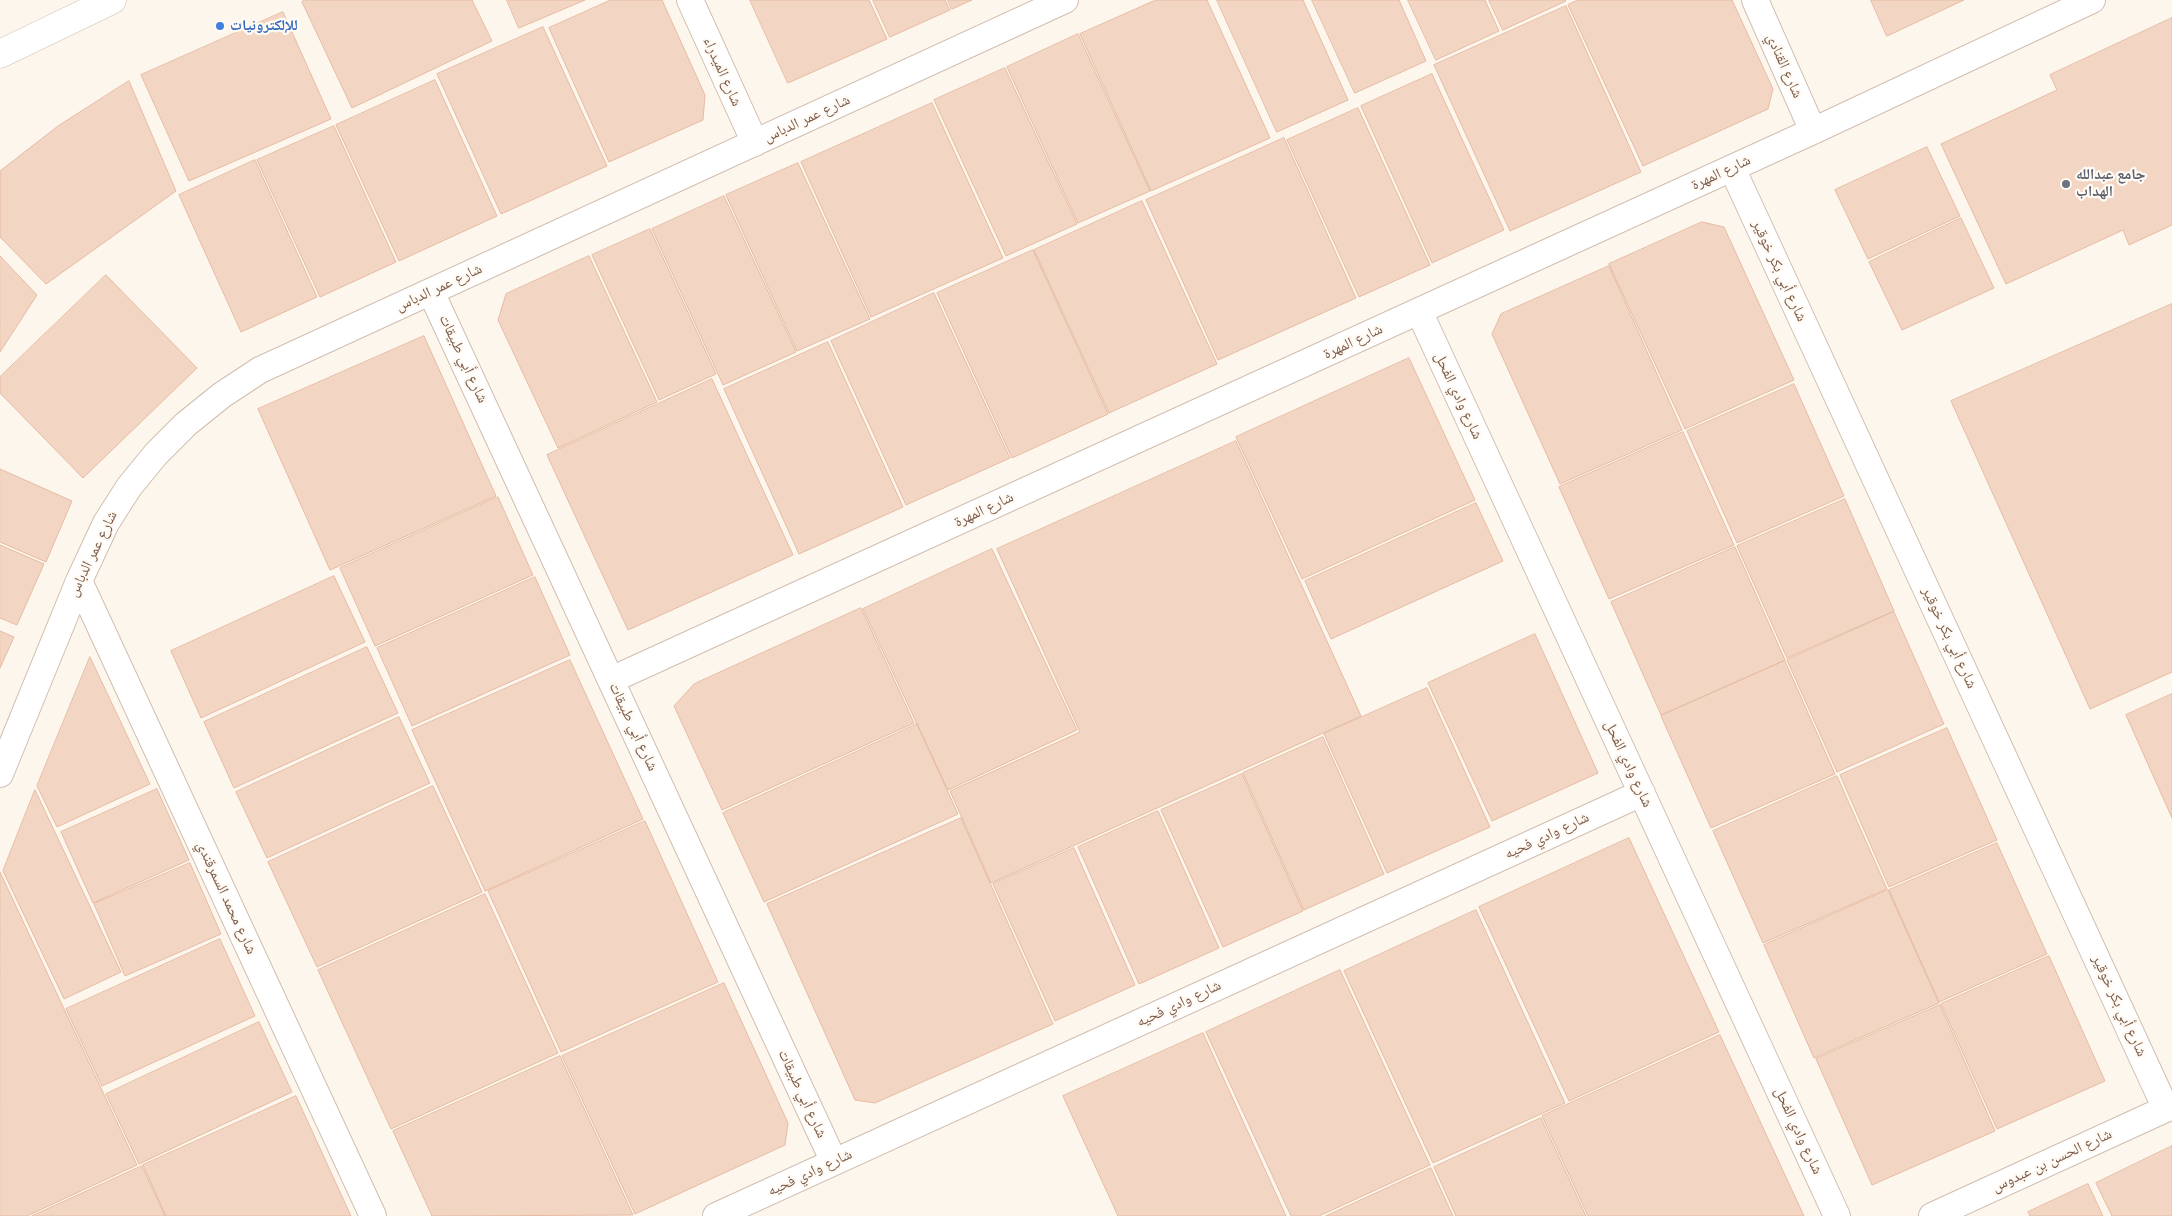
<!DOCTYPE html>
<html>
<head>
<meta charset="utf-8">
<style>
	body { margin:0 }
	canvas { display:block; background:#fdf6ec }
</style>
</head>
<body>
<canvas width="2172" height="1216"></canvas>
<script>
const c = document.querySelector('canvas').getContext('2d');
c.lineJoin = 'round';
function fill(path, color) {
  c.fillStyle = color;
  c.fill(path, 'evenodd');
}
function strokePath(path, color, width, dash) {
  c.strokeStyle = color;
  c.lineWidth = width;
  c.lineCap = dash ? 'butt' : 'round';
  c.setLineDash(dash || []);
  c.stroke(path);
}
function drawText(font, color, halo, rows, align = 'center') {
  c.font = font + ' "DM Sans","Noto Naskh Arabic",sans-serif';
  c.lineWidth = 4.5;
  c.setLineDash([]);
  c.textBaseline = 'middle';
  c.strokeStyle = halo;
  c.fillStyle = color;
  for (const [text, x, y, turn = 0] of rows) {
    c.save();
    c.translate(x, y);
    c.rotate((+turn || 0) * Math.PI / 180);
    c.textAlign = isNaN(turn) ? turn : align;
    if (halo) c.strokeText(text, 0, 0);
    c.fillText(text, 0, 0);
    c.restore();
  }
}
const building = new Path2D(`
	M 305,0 L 472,0 L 492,41 L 352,108 L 302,2 Z
	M 507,0 L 585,0 L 519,28 Z
	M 611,0 L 662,0 L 705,95 L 703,120 L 609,162 L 549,28 Z
	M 750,0 L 869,0 L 887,39 L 788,83 Z
	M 873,0 L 945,0 L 950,10 L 890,37 Z
	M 948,0 L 972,0 L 952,9 Z
	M 1156,0 L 1207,0 L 1270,138 L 1151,191 L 1080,34 Z
	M 1217,0 L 1303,0 L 1348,100 L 1277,132 Z
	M 1312,0 L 1399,0 L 1426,61 L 1355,93 Z
	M 1408,0 L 1485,0 L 1499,31 L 1436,60 Z
	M 1489,0 L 1565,0 L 1566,1 L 1503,30 Z
	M 1578,0 L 1732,0 L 1773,89 L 1768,109 L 1643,166 L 1568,5 Z
	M 1871,0 L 1964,0 L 1887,36 Z
	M 1566,6 L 1641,172 L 1510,231 L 1434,65 Z
	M 283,12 L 331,119 L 189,181 L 141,75 Z
	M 2172,18 L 2172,225 L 2129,245 L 2123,230 L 2006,284 L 1941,144 L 2057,90 L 2050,75 Z
	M 543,27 L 607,166 L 501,214 L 437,74 Z
	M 1078,34 L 1150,191 L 1078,223 L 1007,67 Z
	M 1005,68 L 1077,224 L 1006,256 L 934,100 Z
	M 1432,74 L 1504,230 L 1432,263 L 1361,106 Z
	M 435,80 L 497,216 L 399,261 L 336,125 Z
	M 129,81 L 176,191 L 46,284 L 0,237 L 0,171 L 58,126 Z
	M 932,103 L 1003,258 L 871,317 L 801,162 Z
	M 1358,108 L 1430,265 L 1359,297 L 1287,140 Z
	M 334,126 L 396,262 L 320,297 L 257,160 Z
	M 1284,138 L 1356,298 L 1218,360 L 1146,200 Z
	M 1927,147 L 1960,216 L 1868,259 L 1835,190 Z
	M 255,160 L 317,297 L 241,332 L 179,195 Z
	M 798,163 L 870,319 L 797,351 L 726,195 Z
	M 724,196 L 796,352 L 723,385 L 652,229 Z
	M 1142,201 L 1217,364 L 1109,413 L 1034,250 Z
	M 1961,218 L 1994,288 L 1902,330 L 1869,262 Z
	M 1702,222 L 1724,227 L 1794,380 L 1685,429 L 1609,264 Z
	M 650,229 L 716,374 L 659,400 L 592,255 Z
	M 1033,250 L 1108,414 L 1012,458 L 937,293 Z
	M 0,256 L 37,295 L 0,352 Z
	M 589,256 L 657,402 L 558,448 L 498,320 L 506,294 Z
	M 1609,266 L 1682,430 L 1560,484 L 1492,334 L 1501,314 Z
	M 106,275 L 197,368 L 83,478 L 0,393 L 0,377 Z
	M 934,293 L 1010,458 L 906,505 L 831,341 Z
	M 2172,304 L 2172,672 L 2090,709 L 1951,401 Z
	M 424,336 L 496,496 L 330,570 L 258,409 Z
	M 828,342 L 903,507 L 799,554 L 724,389 Z
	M 1409,358 L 1475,500 L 1302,579 L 1236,437 Z
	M 712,379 L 793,555 L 628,630 L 547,455 Z
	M 1794,384 L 1844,496 L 1737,543 L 1687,431 Z
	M 1683,432 L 1734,545 L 1609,599 L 1559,487 Z
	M 1236,441 L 1361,716 L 991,883 L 950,791 L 1080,732 L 997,549 Z
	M 0,469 L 72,501 L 46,562 L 0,542 Z
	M 498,497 L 533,575 L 375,646 L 340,568 Z
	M 1845,499 L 1894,611 L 1787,658 L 1737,546 Z
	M 1476,503 L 1503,561 L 1331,639 L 1305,581 Z
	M 0,545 L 44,564 L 17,625 L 0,618 Z
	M 1735,547 L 1785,660 L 1661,715 L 1611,602 Z
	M 992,549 L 1077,730 L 948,790 L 863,609 Z
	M 334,576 L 365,642 L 201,718 L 171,651 Z
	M 535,577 L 570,655 L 412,726 L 377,648 Z
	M 861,608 L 914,723 L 722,810 L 674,706 L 694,684 Z
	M 1894,612 L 1944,724 L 1837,772 L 1787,660 Z
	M 0,631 L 14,637 L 0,668 Z
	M 1535,634 L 1598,773 L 1492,821 L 1428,683 Z
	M 367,647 L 398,713 L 234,788 L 204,722 Z
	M 90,657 L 150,784 L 57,827 L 37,786 Z
	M 570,660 L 643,819 L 485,891 L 412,730 Z
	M 1785,661 L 1835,774 L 1711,828 L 1661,716 Z
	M 1427,688 L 1490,827 L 1387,873 L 1324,734 Z
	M 2172,694 L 2172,818 L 2126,715 Z
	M 399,717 L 430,783 L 267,858 L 236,792 Z
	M 917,724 L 958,814 L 764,902 L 723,813 Z
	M 1947,728 L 1997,840 L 1889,887 L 1840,775 Z
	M 1323,737 L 1384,874 L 1304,910 L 1243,773 Z
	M 1242,774 L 1303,911 L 1223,947 L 1161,810 Z
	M 1837,776 L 1887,889 L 1763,943 L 1713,831 Z
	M 433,786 L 482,892 L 317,967 L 268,862 Z
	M 157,789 L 189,860 L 93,903 L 61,832 Z
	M 35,790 L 121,972 L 64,999 L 3,871 Z
	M 1158,811 L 1219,948 L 1139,984 L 1078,847 Z
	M 961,818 L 1053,1024 L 875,1103 L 855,1100 L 767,904 Z
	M 645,821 L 718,982 L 561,1052 L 488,891 Z
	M 1629,838 L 1719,1032 L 1569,1101 L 1479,907 Z
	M 1997,843 L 2047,954 L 1939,1002 L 1889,890 Z
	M 1074,848 L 1135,985 L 1055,1021 L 993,884 Z
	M 190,863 L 221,934 L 125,976 L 94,904 Z
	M 0,872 L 137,1165 L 27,1216 L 0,1216 Z
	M 1888,890 L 1939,1003 L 1814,1058 L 1764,945 Z
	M 485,894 L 558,1053 L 391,1129 L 318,970 Z
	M 1476,910 L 1565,1103 L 1433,1163 L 1344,971 Z
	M 220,939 L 255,1016 L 102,1086 L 66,1009 Z
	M 2049,956 L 2105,1081 L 1997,1129 L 1941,1004 Z
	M 1340,970 L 1430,1165 L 1319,1216 L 1291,1216 L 1206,1032 Z
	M 724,983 L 788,1123 L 785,1145 L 635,1214 L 562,1056 Z
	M 1940,1005 L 1995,1131 L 1872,1185 L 1816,1059 Z
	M 259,1022 L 292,1092 L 139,1164 L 106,1094 Z
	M 1203,1033 L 1286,1216 L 1118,1216 L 1063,1096 Z
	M 1720,1035 L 1804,1216 L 1588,1216 L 1542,1116 Z
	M 560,1056 L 633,1215 L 432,1216 L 393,1131 Z
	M 296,1096 L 351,1216 L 166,1216 L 143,1165 Z
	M 1541,1118 L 1586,1216 L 1456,1216 L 1434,1167 Z
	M 2172,1146 L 2172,1216 L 2112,1216 L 2096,1183 Z
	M 142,1166 L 165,1216 L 32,1216 Z
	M 1431,1168 L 1453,1216 L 1326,1216 Z
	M 2088,1184 L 2103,1216 L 2030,1216 L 2028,1212 Z`);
fill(building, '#f3d5c3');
strokePath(building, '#e6bba3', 1);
const minor = new Path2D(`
	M 690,0 L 755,143
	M 1755,0 L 1813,131
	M 1732,168 L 2166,1109
	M 431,292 L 834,1162
	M 1419,311 L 1837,1216
	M 79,581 L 373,1216
	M 611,680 L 1813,131 L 2092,0
	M 0,774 L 79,581 L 106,523 L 129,487 L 156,454 L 186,424 L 222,395 L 260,370 L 1065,0
	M 716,1216 L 1642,793
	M 1932,1216 L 2172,1106`);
const tertiary = new Path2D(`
	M 0,54 L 112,0`);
strokePath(minor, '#d1beb0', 28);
strokePath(tertiary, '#d1beb0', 29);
strokePath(minor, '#fff', 26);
strokePath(tertiary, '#fff', 28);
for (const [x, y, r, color] of [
	[220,26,5,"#3f7fe0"],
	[2066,184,5,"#6b7280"]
]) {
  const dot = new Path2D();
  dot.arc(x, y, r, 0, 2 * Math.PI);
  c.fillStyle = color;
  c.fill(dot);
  strokePath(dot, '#fffaf3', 2);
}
drawText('bold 15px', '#366cbe', '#fffaf3', [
	["للإلكترونيات",230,26]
], 'left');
drawText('15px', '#7a5c4d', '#fffaf3', [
	["شارع القنادي",1784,66,66],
	["شارع الميدراء",722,72,66],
	["شارع عمر الدباس",807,119,-25],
	["شارع المهرة",1721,173,-25],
	["شارع أبي بكر خوقير",1779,271,65],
	["شارع عمر الدباس",439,288,-25],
	["شارع المهرة",1353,342,-25],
	["شارع أبي طبيقات",463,359,65],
	["شارع وادي الفحل",1458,396,65],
	["شارع المهرة",984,510,-25],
	["شارع عمر الدباس",93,554,-64],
	["شارع أبي بكر خوقير",1949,638,65],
	["شارع أبي طبيقات",633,727,65],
	["شارع وادي الفحل",1628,764,65],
	["شارع وادي فحيه",1547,836,-25],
	["شارع محمد السمرقندي",226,898,65],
	["شارع وادي فحيه",1179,1004,-25],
	["شارع أبي بكر خوقير",2119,1006,65],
	["شارع أبي طبيقات",802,1094,65],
	["شارع وادي الفحل",1798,1131,65],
	["شارع الحسن بن عبدوس",2052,1161,-25],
	["شارع وادي فحيه",810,1173,-25]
]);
drawText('bold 15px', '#5b616d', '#fffaf3', [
	["جامع عبدالله",2076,175],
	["الهداب",2076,192]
], 'left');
</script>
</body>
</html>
